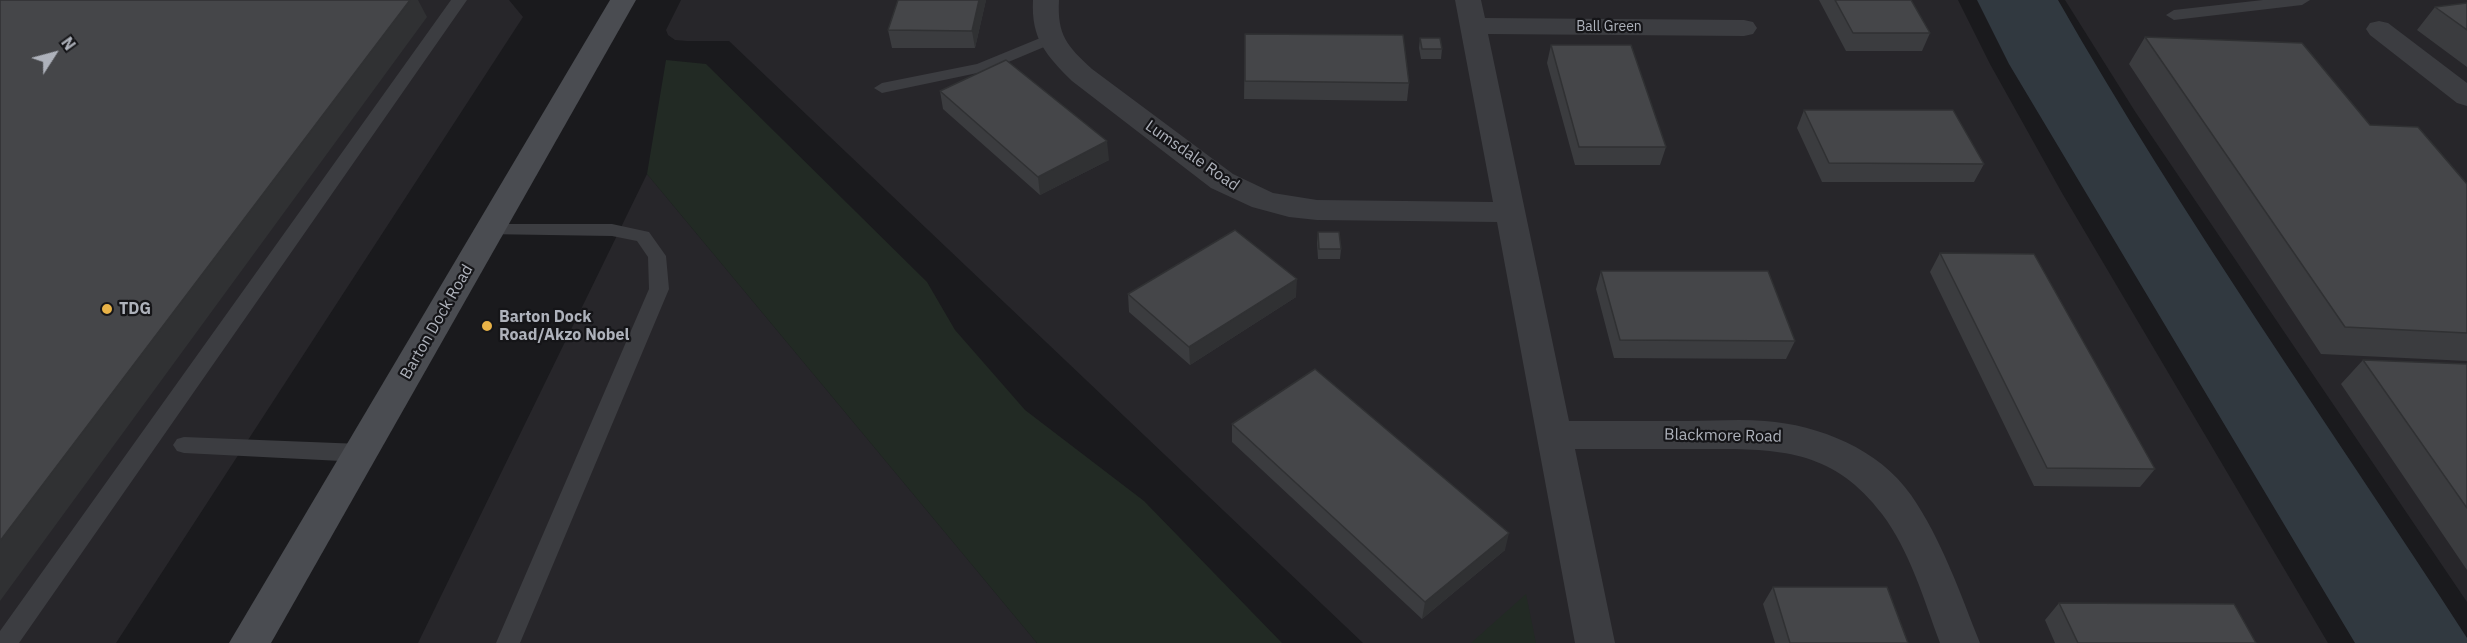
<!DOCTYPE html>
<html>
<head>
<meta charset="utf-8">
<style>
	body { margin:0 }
	#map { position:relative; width:2467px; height:643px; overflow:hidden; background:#1a1a1d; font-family:"IBM Plex Sans",sans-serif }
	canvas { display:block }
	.north { position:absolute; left:24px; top:24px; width:60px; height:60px; -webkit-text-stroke:4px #151518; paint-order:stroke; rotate:54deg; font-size:16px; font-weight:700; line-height:24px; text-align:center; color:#aeb2bb }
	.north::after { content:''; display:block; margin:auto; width:21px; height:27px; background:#aeb2bb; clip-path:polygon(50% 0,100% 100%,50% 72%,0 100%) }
</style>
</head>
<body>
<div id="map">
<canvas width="2467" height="643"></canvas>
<div class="north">N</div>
</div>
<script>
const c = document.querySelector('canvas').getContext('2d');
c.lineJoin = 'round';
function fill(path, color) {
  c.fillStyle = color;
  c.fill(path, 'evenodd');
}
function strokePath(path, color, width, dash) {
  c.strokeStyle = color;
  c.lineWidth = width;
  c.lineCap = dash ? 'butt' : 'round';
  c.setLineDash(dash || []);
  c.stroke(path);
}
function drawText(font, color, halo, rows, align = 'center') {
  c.font = font + ' "IBM Plex Sans",sans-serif';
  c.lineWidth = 4.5;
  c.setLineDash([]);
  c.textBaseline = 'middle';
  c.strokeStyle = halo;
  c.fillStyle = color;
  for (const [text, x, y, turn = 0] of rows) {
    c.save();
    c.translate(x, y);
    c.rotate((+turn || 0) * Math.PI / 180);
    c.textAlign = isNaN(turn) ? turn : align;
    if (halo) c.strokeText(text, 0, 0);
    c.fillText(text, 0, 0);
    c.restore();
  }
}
fill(new Path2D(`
	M 0,0 L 509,0 L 523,17 L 116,643 L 0,643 Z
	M 681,0 L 1958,0 L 1990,64 L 2062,193 L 2328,643 L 1363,643 L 729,41 L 687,41 L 675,40 L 668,35 L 666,30 Z
	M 2065,0 L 2467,0 L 2467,602 L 2136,113 Z
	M 647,174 L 1037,643 L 418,643 Z`), '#27262a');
fill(new Path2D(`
	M 666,60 L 706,64 L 927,282 L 955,330 L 1025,410 L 1144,501 L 1282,643 L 1037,643 L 647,174 Z
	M 1526,594 L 1536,643 L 1471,643 Z`), '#222a24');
fill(new Path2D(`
	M 1977,0 L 2058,0 C 2183,219 2330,426 2467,638 L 2467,643 L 2355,643 L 2009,64 Z`), '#313940');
fill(new Path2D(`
	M 451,0 L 467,0 L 19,643 L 0,643 L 0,631 Z
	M 2263,0 L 2310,0 L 2302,5 L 2174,20 L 2166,15 L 2174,10 Z
	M 1050,34 L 1056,36 L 1058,39 L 1056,42 L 987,71 L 882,93 L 874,88 L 882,83 L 977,64 Z
	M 491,224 L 612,224 L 649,232 L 666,256 L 669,289 L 520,643 L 496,643 L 649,289 L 648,257 L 637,241 L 612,236 L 485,234 L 482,230 L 485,226 Z
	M 184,437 L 361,444 L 369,447 L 372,453 L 369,459 L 361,462 L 184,453 L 177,451 L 173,445 L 177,439 Z`), '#3c3d41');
fill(new Path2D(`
	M 1033,0 L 1059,0 C 1057,35 1067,46 1092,69 L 1233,174 L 1273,193 L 1317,200 L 1493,202 L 1455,0 L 1481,0 L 1485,18 L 1744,20 L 1753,22 L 1757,28 L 1753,34 L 1744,36 L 1488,34 L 1569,421 C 1608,421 1648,421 1687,421 C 1713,421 1739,419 1765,421 C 1819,425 1879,449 1911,495 C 1942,540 1960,593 1980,643 L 1940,643 C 1924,600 1910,551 1882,514 C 1830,445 1771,449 1693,449 C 1654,449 1614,449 1575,449 L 1615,643 L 1575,643 L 1497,222 L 1317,220 L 1289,217 L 1252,207 L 1211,188 L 1072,81 C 1046,55 1031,39 1033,0 Z
	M 2379,21 L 2388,23 L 2467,83 L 2467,106 L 2457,103 L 2370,35 L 2366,29 L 2370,23 Z`), '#3c3d41');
fill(new Path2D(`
	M 610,0 L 636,0 L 271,643 L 229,643 Z`), '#4a4c51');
fill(new Path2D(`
	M 898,0 L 986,0 L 975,48 L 892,48 L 888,30 Z
	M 1819,0 L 1911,0 L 1930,33 L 1922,51 L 1846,51 Z
	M 2467,3 L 2467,67 L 2417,30 L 2435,7 Z
	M 1245,34 L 1409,83 L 1407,101 L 1244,99 Z
	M 2145,37 L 2370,125 L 2467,184 L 2467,361 L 2321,354 L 2129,64 Z
	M 1420,38 L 1442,49 L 1441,59 L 1421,59 L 1419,48 Z
	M 1551,45 L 1666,147 L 1660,165 L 1575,165 L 1547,63 Z
	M 940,91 L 1109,160 L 1040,195 L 943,109 Z
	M 1804,110 L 1984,164 L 1974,182 L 1822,182 L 1797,128 Z
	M 1318,232 L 1341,249 L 1340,259 L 1318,259 L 1317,243 Z
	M 1940,253 L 2155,469 L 2140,487 L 2034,486 L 1930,272 Z
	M 1601,271 L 1795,341 L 1786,359 L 1614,358 L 1596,289 Z
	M 1128,294 L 1296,297 L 1190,365 L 1129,312 Z
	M 2363,360 L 2467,364 L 2467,570 L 2341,384 Z
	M 1232,424 L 1505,550 L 1422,619 L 1232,442 Z
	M 1773,587 L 1908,643 L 1775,643 L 1763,604 Z
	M 2059,603 L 2256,643 L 2055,643 L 2045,620 Z`), '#3b3c3f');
fill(new Path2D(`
	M 410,0 L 418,0 L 427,17 L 0,601 L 0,541 Z
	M 979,0 L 986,0 L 975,48 L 972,31 Z
	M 1107,141 L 1109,160 L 1040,195 L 1038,177 Z
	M 1297,279 L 1296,297 L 1190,365 L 1189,347 Z
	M 1509,533 L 1505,550 L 1422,619 L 1425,602 Z`), '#303133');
const building = new Path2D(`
	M 0,0 L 410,0 L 0,541 Z
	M 898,0 L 979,0 L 972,31 L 888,30 Z
	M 1835,0 L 1911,0 L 1930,33 L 1853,33 Z
	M 2467,3 L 2467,30 L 2435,7 Z
	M 1245,34 L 1403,35 L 1409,83 L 1245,81 Z
	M 2145,37 L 2302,43 L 2370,125 L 2418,127 L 2467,184 L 2467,333 L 2345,327 Z
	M 1420,38 L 1440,38 L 1442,49 L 1422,49 Z
	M 1551,45 L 1631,45 L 1666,147 L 1579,147 Z
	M 1006,60 L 1107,141 L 1038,177 L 940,91 Z
	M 1804,110 L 1953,110 L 1984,164 L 1829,163 Z
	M 1235,230 L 1297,279 L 1189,347 L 1128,294 Z
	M 1318,232 L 1339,232 L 1341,249 L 1319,249 Z
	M 1940,253 L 2034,254 L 2155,469 L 2047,468 Z
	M 1601,271 L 1768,271 L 1795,341 L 1620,340 Z
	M 2363,360 L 2467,364 L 2467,508 Z
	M 1315,369 L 1509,533 L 1425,602 L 1232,424 Z
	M 1773,587 L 1887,587 L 1908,643 L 1790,643 Z
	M 2059,603 L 2234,604 L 2256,643 L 2078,643 Z`);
fill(building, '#454649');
strokePath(building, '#303133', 1.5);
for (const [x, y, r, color] of [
	[107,309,6,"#e8b247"],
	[487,326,6,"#e8b247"]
]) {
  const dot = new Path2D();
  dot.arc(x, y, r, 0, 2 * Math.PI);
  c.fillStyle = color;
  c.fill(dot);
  strokePath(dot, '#151518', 2);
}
drawText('14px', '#aeb2bb', '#151518', [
	["Ball Green",1609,27]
]);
drawText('16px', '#aeb2bb', '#151518', [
	["Lumsdale Road",1192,156,35],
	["Barton Dock Road",437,322,-60],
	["Blackmore Road",1723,436,1]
]);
drawText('bold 16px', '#aeb2bb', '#151518', [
	["TDG",119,309],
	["Barton Dock",499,317],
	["Road/Akzo Nobel",499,335]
], 'left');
</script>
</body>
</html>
